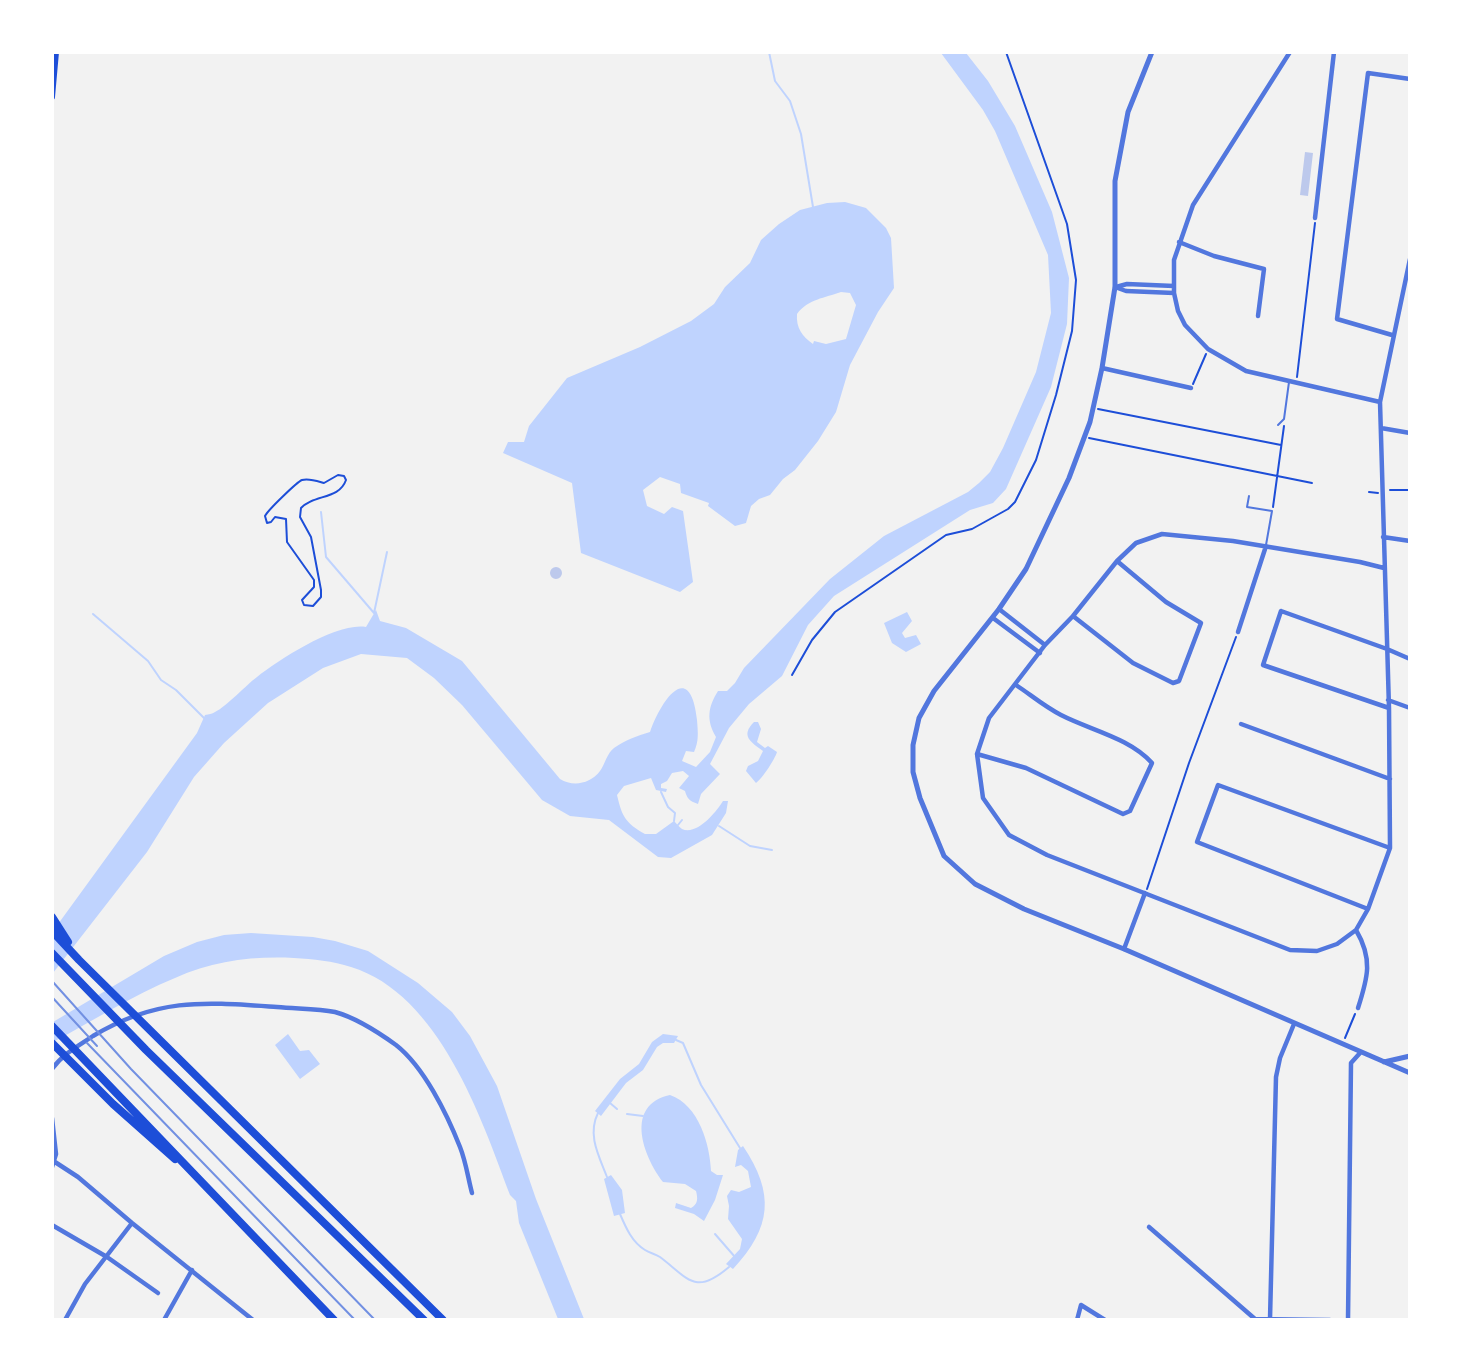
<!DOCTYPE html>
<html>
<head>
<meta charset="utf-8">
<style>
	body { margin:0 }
	#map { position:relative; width:1462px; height:1372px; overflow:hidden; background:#f2f2f2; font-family:"IBM Plex Serif",serif }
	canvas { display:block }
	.frame { position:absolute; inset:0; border:54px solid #fff; pointer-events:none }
</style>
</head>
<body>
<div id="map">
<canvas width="1462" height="1372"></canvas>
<div class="frame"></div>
</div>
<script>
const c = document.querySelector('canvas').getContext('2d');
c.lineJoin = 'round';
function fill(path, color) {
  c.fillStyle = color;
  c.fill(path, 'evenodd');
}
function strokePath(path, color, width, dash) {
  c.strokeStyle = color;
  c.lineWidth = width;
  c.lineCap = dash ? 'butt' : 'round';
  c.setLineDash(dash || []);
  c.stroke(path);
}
fill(new Path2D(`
	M 941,53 L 966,53 L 988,81 L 1015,126 L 1052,212 L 1069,278 L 1067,324 L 1051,387 L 1006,489 L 993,503 L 970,510 L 834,596 L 808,625 L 782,676 L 749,704 L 729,728 L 710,764 L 720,774 L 701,794 L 698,804 C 689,801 687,798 685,791 L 679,788 L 689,776 L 683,771 L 672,773 L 667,781 L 661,784 L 661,788 L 667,789 L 666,792 L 656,790 L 651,778 L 624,786 L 617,795 C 622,816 625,823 645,834 L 656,834 L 674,821 C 677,824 679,827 682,829 C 697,836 717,811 723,801 L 728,801 L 726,813 L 712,835 L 671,858 L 658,857 L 609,820 L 570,816 L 542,800 L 462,705 L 434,678 L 407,658 L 361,654 L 323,668 L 268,703 L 224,743 L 194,777 L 147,852 L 53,973 L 53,931 L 197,733 L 205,715 C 209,714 212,714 215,712 C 226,707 246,685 257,677 C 280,659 337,622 366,627 L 376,610 L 380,621 L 406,628 L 462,661 L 560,779 C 573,787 590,784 600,771 C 605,764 607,753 614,748 C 625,740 637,736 650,732 C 660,702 690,657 697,720 C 698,733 699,741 694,752 L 686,751 L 682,761 L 696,767 L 710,752 L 716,737 C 706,720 708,707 718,691 L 727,691 L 735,683 L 744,668 L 830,579 L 884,536 L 968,492 L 979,483 L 990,472 L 1003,448 L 1036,372 L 1051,313 L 1048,255 L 995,131 L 983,110 Z
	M 845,202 L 866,208 L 886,228 L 891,238 L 894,288 L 878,312 L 850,365 L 836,412 L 818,441 L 795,470 L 783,479 L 770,495 L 759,499 L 751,506 L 746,523 L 735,526 L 708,506 L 709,503 L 681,493 L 680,484 L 660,477 L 643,490 L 647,506 L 664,514 L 672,507 L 683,511 L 693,582 L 680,592 L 581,553 L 572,483 L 503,453 L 508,442 L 524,442 L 529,426 L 567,378 L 640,347 L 691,321 L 714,304 L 725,287 L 750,263 L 761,240 L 779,224 L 800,210 L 827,203 ZM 841,292 L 850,293 L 856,305 L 846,339 L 826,344 L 814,341 L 813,344 C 802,336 796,328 797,314 C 808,299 825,298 841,292 Z
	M 907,612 L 912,621 L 902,633 L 905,638 L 916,635 L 921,644 L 906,652 L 892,643 L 884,623 Z
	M 754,722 L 758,722 L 761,729 L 757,742 L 765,748 L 768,746 L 777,752 C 775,759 762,779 756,783 L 746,771 L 748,766 L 758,761 L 763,751 C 751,742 740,736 754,722 Z
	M 251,933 L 313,937 L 335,941 L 368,951 L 418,983 L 452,1012 L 470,1036 L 497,1086 L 536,1199 L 584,1319 L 558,1319 L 519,1223 L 516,1201 L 510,1195 C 481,1117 439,994 351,967 C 333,961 313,959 294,958 C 252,956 213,961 175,978 C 133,995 93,1021 53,1042 L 53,1022 L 164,956 L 197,942 L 224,935 Z
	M 288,1034 L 300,1051 L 309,1050 L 320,1064 L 300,1079 L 275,1045 Z
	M 663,1034 L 678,1036 L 674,1043 L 663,1043 L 657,1047 L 643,1070 L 626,1083 L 601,1116 L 595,1111 L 620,1079 L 639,1064 L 652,1042 Z
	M 670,1095 C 699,1105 710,1145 711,1171 L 717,1175 L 723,1175 L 715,1200 L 704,1221 L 694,1214 L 675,1208 L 676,1203 L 691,1208 C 698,1204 698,1199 696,1191 L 685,1184 L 663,1182 C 643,1156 624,1105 670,1095 Z
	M 743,1146 C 775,1194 772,1227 733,1269 L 726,1264 L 740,1249 L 742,1239 L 728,1219 L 729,1206 L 727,1196 L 731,1190 L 739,1192 L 751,1187 L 748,1171 L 741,1165 L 735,1167 L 738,1150 Z
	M 611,1175 L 622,1190 L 625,1213 L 614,1216 L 604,1179 Z`), '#bfd3fe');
strokePath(new Path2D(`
	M 769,52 L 775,81 L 790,101 L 801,134 L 813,207
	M 321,512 L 326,557 L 374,613
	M 374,613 L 387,552
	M 93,614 L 148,661 L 161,680 L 176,690 L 204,718
	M 661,792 L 668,807 L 675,813 L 674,821
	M 678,825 L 682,820
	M 719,826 L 750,846 L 772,850
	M 676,1040 L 683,1043 L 701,1085 L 740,1148
	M 610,1103 L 617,1109
	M 598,1113 C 587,1135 599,1156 607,1177
	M 627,1114 L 643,1116
	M 620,1214 C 626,1228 632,1242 645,1250 C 650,1253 655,1254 660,1257 C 689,1279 695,1296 729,1267
	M 715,1234 L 735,1257`), '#bfd3fe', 2);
fill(new Path2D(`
	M 1305,152 L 1313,153 L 1308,196 L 1300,195 Z
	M550 573a6 6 0 1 1 12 0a6 6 0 1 1-12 0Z`), '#bdc9ec');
strokePath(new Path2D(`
	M 1297,377 L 1315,223
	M 1193,384 L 1206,354
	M 1098,409 L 1281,445
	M 1089,438 L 1312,483
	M 338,475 L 344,476 L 346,480 C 339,500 314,494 301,508 L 300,517 L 311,537 L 321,590 L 321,597 L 313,606 L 304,605 L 302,600 L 314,587 L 314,580 L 287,542 L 286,519 L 275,517 L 271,522 L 267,523 L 265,516 C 268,510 297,482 302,480 C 309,478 317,481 324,483 Z
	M 1390,490 L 1410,490
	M 1369,492 L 1378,493
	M 1273,507 L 1284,426
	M 792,675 L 812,640 L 835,612 L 946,535 L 972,529 L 1008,509 L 1015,502 L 1036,460 L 1056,395 L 1072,331 L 1076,280 L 1067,224 L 1006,52
	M 1147,889 L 1189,763 L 1236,637
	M 1345,1038 L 1355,1014`), '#1d4ed8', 2);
strokePath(new Path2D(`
	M 1278,425 L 1284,419 L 1289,382
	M 1249,496 L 1247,507 L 1272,511 L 1266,545`), '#5277de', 2);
strokePath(new Path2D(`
	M 1290,52 L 1193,205 L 1174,260 L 1174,293 L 1178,311 L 1185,325 L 1208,349 L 1246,371 L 1380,402
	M 1315,218 L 1334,52
	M 1179,242 L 1214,256 L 1264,269 L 1258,316
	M 1115,287 L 1126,291 L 1174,293
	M 1116,287 L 1127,284 L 1174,286
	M 1392,335 L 1337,319 L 1368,73 L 1410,79
	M 1102,368 L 1191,388
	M 1381,428 L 1410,433
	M 1383,537 L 1410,541
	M 1384,568 L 1360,562 L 1233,541 L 1162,534 L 1136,543 L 1117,561 L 1073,616 L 1045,645 L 989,718 L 977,754 L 983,798 L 1009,835 L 1047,855 L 1290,950 L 1317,951 L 1337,944 L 1356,930 L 1368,909 L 1390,848 L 1389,708 L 1380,402 L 1410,259
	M 999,609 L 1045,645
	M 1073,616 L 1133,663 L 1173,683 L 1179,681 L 1201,623 L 1166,602 L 1117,561
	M 993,618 L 1040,653
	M 1238,632 L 1266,546
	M 1388,700 L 1410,708
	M 1389,708 L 1263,665 L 1281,611 L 1387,649 L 1410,659
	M 1241,724 L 1390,779
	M 977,754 L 1026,768 L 1123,814 L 1130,811 L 1152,763 C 1130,738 1090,730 1061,715 C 1045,707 1031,695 1016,685
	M 1368,909 L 1197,842 L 1218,785 L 1390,848
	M 1356,930 C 1373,959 1368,977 1358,1008
	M 1124,949 L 1145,893
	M 52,1069 C 63,1054 78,1046 93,1036 C 158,997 205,1002 277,1007 C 296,1009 317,1008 335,1012 C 357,1018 378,1032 396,1045 C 424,1067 447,1114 460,1147 C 466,1162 468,1178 472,1193
	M 52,1118 L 56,1154 L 52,1167
	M 55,1162 L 78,1177 L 132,1223 L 253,1320
	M 52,1225 L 107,1257 L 158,1293
	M 1149,1227 L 1255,1319 L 1330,1320
	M 1270,1319 L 1276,1077 L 1280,1058 L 1294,1024
	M 65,1320 L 85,1284 L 132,1223
	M 164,1320 L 192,1270
	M 1077,1320 L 1081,1305 L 1105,1320
	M 1348,1320 L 1351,1063 L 1360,1053`), '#5277de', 4.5);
strokePath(new Path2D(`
	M 1152,52 L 1128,112 L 1115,181 L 1115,287 L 1102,368 L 1090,422 L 1069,478 L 1026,569 L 999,609 L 934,691 L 919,718 L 913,745 L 913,772 L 920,798 L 944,856 L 975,884 L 1024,909 L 1124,949 L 1410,1073
	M 1384,1062 L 1410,1056`), '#5277de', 5);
strokePath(new Path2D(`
	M 52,97 L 56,52`), '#1d4ed8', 6);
strokePath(new Path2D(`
	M 52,917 L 68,942
	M 52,931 L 79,960 L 443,1320
	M 52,953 L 146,1050 L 424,1320
	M 52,1026 L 334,1320
	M 52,1043 L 113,1104 L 175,1159`), '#1d4ed8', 8);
strokePath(new Path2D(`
	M 52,981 L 131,1069 L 375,1320
	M 52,997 L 97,1046
	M 87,1043 L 355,1320`), '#7290e2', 2);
</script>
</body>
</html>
